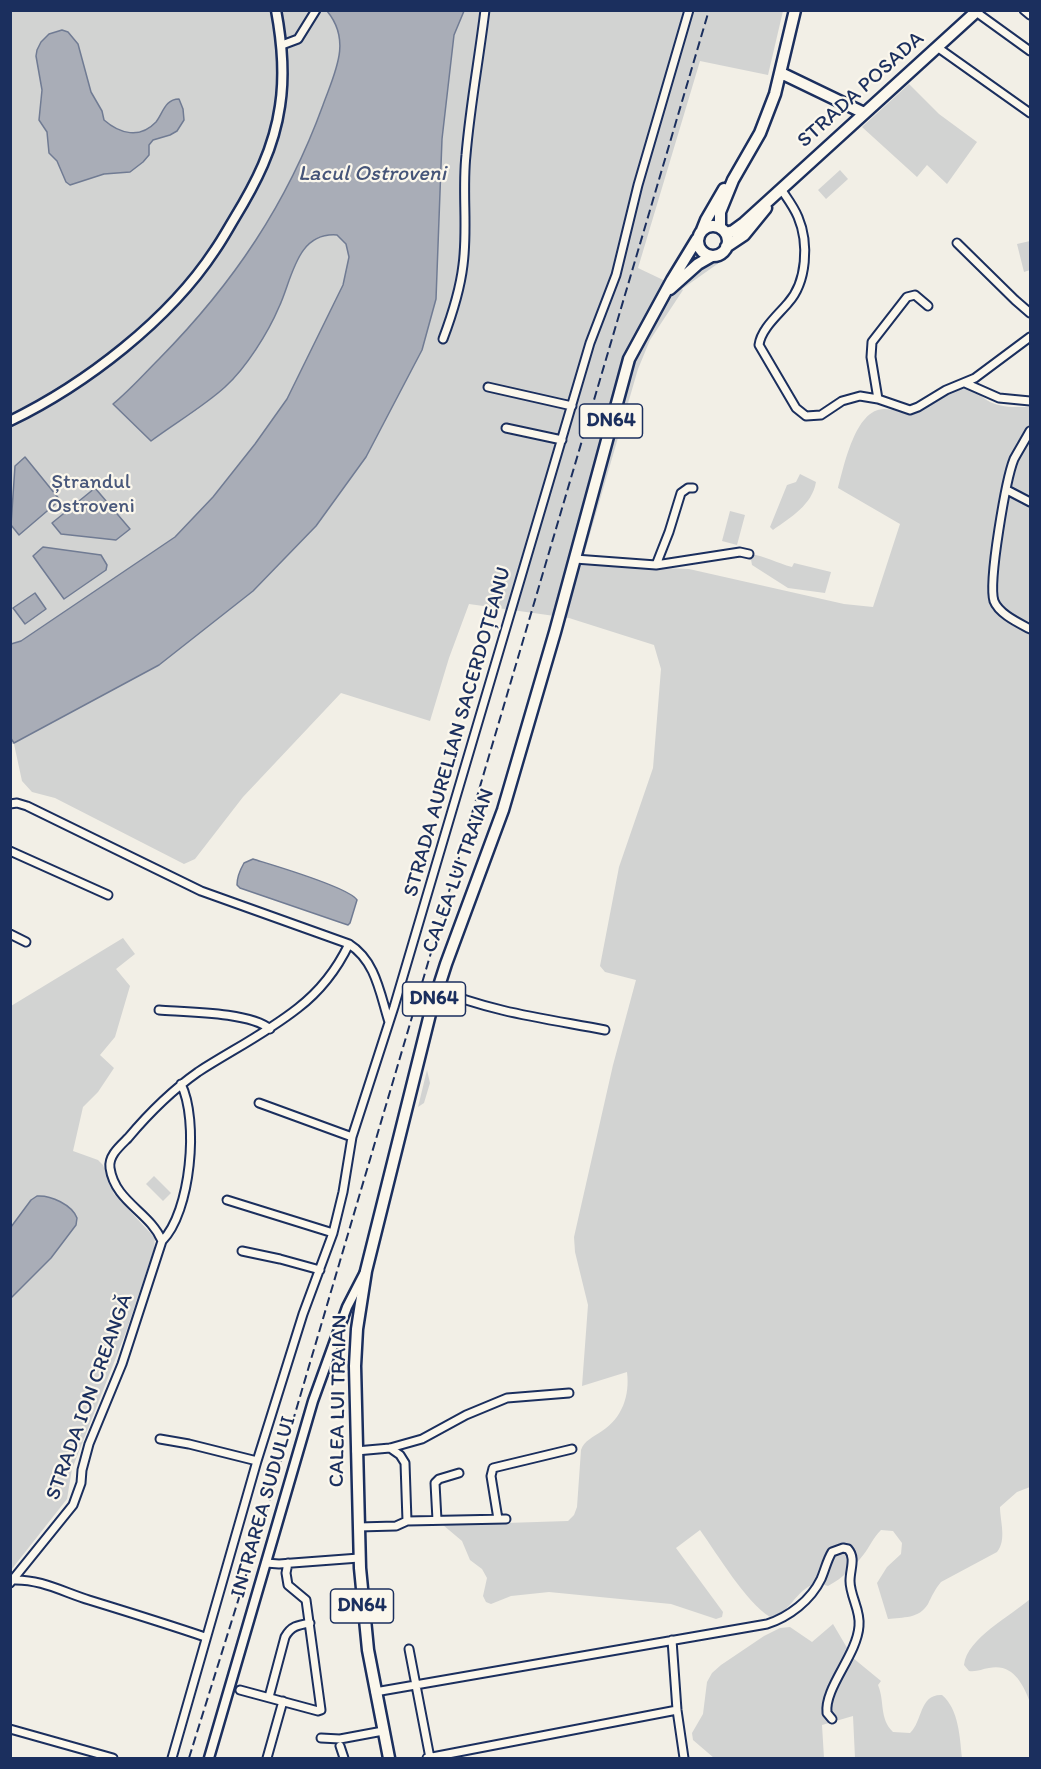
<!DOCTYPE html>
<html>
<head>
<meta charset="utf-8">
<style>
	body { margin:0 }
	#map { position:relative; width:1041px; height:1769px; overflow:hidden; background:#f2efe6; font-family:Itim,sans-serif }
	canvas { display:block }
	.frame { position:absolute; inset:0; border:12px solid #1b2f5e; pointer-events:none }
</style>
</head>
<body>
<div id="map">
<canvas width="1041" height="1769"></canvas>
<div class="frame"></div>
</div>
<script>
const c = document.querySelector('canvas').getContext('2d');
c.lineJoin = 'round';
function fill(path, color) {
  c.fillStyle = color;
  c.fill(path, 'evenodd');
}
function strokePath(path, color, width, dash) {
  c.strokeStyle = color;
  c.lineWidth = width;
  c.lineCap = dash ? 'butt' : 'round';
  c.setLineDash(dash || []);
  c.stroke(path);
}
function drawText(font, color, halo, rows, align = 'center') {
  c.font = font + ' Itim,sans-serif';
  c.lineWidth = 4.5;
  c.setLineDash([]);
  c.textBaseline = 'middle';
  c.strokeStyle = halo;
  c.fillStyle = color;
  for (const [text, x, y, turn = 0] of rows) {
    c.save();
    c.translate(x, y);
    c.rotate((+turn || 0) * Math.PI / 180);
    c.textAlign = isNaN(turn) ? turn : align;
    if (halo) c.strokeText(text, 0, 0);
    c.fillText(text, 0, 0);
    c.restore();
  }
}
fill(new Path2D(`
	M 11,11 L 327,11 C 352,41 335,72 323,104 C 287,204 233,284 159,359 C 144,374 130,390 113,404 L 151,441 C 175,424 204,407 225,387 C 246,368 268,333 279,307 C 292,280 296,233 337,235 L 346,244 L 349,257 L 343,285 L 287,399 L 255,444 L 213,497 L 175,537 L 21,641 L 11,644 Z
	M 464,11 L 783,11 L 768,75 L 700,61 L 638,268 L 680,288 L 696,272 L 723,258 L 749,234 L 723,260 L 682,289 L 683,290 L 650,340 L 638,369 L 581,565 L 689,569 L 844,604 L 873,607 L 900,524 L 838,488 C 844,467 855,409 884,409 C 900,409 902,418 920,410 C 931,405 955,387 966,388 C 974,389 982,398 990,402 C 1003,408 1016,407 1030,407 L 1030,1487 L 1017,1492 L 1000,1507 C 1000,1521 1007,1540 997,1552 L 941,1582 C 935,1589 932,1596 928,1604 C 919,1619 903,1617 888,1619 L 877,1583 L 887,1567 L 901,1554 L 902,1543 L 893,1531 L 881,1530 C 873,1538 870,1546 864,1554 C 854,1567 843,1578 828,1586 C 807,1577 797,1599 784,1611 C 780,1614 775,1615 770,1617 C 745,1601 718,1555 700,1530 L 676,1548 L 723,1612 L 722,1617 L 716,1619 L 671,1604 L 549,1592 L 511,1596 L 491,1604 L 486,1602 L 483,1596 L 487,1578 L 482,1569 L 470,1560 L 462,1541 L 443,1525 L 568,1521 L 574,1515 L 577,1507 L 581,1450 C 584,1441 593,1437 602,1431 C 622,1418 630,1396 627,1372 L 582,1386 L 588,1305 L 575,1252 L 574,1237 L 613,1065 L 636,980 L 605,972 L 600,966 L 619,867 L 653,768 L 661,669 L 654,645 L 569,618 L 469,604 L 449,658 L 430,721 L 341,693 L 243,797 L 195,859 L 184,864 L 55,798 L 32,792 L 22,781 L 14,744 L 11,744 L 10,737 L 14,743 L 253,591 L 316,526 L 366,457 L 422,350 L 436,299 L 442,139 L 454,35 Z
	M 909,84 L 939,114 L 977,142 L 947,184 L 927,165 L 917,177 L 862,127 Z
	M 840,170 L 848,179 L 826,199 L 818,190 Z
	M 1030,241 L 1030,270 L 1024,272 L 1017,244 Z
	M 800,474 L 816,482 C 812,505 791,517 773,530 L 770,527 L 787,485 L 796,482 Z
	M 730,511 L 745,515 L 737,545 L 722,541 Z
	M 750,554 C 765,556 777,563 792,567 L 794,563 L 831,572 L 825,593 L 788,588 L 752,565 Z
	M 123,938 L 135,954 L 116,969 L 130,986 L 115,1037 L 100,1055 L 114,1068 L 98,1092 L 83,1107 L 73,1151 L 98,1160 L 103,1165 L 114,1194 L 155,1238 L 154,1249 L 126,1332 L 72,1469 L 67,1499 L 11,1570 L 11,1006 Z
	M 427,1070 L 430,1083 L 424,1103 L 418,1107 Z
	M 154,1176 L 171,1193 L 163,1201 L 146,1184 Z
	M 1030,1599 L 1030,1702 C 1023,1684 1013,1663 989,1668 C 982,1669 977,1672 969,1671 L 964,1665 C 967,1638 1011,1616 1030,1599 Z
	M 833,1624 L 853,1658 L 881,1681 L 878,1685 C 885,1702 879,1718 893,1732 L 910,1733 C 923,1721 919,1694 942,1695 C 959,1709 960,1739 962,1758 L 855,1758 L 853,1716 L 822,1725 L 824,1758 L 714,1758 L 693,1740 L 692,1733 L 703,1714 L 707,1682 L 712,1673 L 721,1665 L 764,1636 L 780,1628 L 790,1627 L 812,1642 Z`), '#d2d3d2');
const water = new Path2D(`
	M 327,11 L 464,11 L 454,35 L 442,139 L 436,299 L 422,350 L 366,457 L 316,526 L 253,591 L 159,665 L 14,743 L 10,737 L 11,644 L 21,641 L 175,537 L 213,497 L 255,444 L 287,399 L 343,285 L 349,257 L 346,244 L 337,235 C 296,232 292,280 279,307 C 268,333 246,368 225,387 C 203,407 175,423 151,441 L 113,404 C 130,390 144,374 159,359 C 233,284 287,204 323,105 C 335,72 352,41 327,11 Z
	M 62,30 L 68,32 L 78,44 L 91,92 L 102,111 L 104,120 C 120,134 140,139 156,122 C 163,113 165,99 179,99 L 183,109 L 184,120 L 177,131 L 170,135 L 153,140 L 149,145 L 149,155 L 143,162 L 130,172 L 104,174 L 70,185 L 66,182 L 57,161 L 49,153 L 47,132 L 39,120 L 42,90 L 36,56 L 37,50 L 41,42 L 49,34 Z
	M 25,457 L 60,500 L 19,535 L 11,525 L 15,466 Z
	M 95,488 L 130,529 L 116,540 L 61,534 L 52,523 Z
	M 43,547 L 101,555 L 107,565 L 106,570 L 64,599 L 33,556 Z
	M 35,593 L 46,609 L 25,624 L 13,608 Z
	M 253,859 C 272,865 349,887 357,900 L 350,923 L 348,925 L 342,923 L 240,888 L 237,885 C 237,877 240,870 244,863 Z
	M 37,1196 C 51,1195 72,1205 77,1218 L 76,1225 L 51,1258 L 11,1298 L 11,1227 L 31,1200 Z`);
fill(water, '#a9adb7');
strokePath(water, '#707b93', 1.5);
const minor = new Path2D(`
	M 1024,10 L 1030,15
	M 976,12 L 1030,51
	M 282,45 L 298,39 L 316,10
	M 937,47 L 1030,113
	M 781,189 C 787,198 794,207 798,217 C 809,243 807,282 788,303 C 778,315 761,329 759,345 L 796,408 L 806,416 L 821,415 L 842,401 L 860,396 L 878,399 L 910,410 L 918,407 L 946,390 L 975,378 L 1030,337
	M 957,243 L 1015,300 L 1030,313
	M 443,339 C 452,315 460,291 463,265 C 468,228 462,192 466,155 C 470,107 479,59 485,10
	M 965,383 L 999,398 L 1030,401
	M 488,387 L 572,406
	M 878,399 L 871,357 L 872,342 L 907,297 L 915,295 L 928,306
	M 506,428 L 562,440
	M 1030,431 C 1025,440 1019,450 1014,459 C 1006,479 988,582 994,601 C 999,614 1019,623 1030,629
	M 1007,490 L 1030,502
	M 575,559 L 656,565 L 740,552 L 749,554
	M 656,565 L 669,532 L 681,493 L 688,488 L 693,488
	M 10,804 L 17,803 L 27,806 L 201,891 L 349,944 C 376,961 380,994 389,1022
	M 10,851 L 108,895
	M 10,934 L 26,942
	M 437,989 C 490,1012 548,1019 605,1030
	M 159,1010 C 186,1012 250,1012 270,1029
	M 259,1103 L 352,1137
	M 227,1200 L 333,1233
	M 162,1241 C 191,1212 199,1120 181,1084
	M 242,1251 L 280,1259 L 320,1270
	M 160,1439 L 189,1444 L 257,1461
	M 390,1448 L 400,1455 L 405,1463 L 407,1521
	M 356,1451 L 390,1448 L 422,1439 L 466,1415 L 507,1398 L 569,1393
	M 498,1519 L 491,1476 L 493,1468 L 572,1449
	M 437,1520 L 435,1483 L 439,1479 L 459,1473
	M 358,1527 L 396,1526 L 407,1521 L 506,1519
	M 266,1563 L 279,1564 L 359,1558
	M 13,1580 C 41,1579 63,1592 89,1600 C 128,1612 167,1624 205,1637
	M 10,1583 L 73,1505 L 81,1483 L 82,1470 L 89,1444 L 122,1364 L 162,1241 C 150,1212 115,1202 110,1168 C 108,1156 120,1146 128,1138 C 149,1113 171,1091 198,1072 C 232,1050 265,1034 298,1008 C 320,991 337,969 349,944
	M 672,1640 L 677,1710 L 684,1758
	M 409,1649 L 430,1758
	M 240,1690 L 318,1711 L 321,1710 L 306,1600 L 288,1585 L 286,1573 L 288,1563
	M 375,1692 L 767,1624 C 789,1617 811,1600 821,1579 C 825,1570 827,1560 832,1552 L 843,1548 L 848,1549 C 856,1558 850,1569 850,1581 C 850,1596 861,1611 859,1626 C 857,1655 824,1688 827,1713 L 832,1719
	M 269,1697 L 285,1637 C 291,1626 298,1625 310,1623
	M 10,1729 L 113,1758
	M 321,1738 L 340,1739 L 383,1731
	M 340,1746 L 344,1758
	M 172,1758 L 257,1461 L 303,1314 L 333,1233 L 343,1192 L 352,1137 L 394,1007 L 590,343 L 616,275 L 638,185 L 689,10
	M 267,1758 L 283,1701
	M 427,1758 L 677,1710`);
const tertiary = new Path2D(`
	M 10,421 C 86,384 169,320 215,250 C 222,240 228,229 234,219 C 256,183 274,148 280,106 C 285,74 282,42 276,10
	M 209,1758 L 313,1401 L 347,1307 L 364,1274`);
const primary = new Path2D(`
	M 781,73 L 864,113
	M698 241a15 15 0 1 1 30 0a15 15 0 1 1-30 0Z
	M 720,227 L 720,212 L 733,180 L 760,133 L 775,94 L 795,10
	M 702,230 L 706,220 L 724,189
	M 726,233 L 733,231 L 744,223 L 978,10
	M 726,247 L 744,235 L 766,208
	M 670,289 L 698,264 L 712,256
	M 389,1758 L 368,1650 L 360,1568 L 355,1366 L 357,1329 L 366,1271 L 430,1014 L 446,964 L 503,810 L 555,632 L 629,359 L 672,280 L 697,239`);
strokePath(minor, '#1b2f5e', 11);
strokePath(tertiary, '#1b2f5e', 13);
strokePath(primary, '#1b2f5e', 15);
strokePath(minor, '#fbf7ec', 7);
strokePath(tertiary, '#fbf7ec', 8);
strokePath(primary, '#fbf7ec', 10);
strokePath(new Path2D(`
	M 189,1758 L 271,1495 L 709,10`), '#1b2f5e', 2, [9, 4.5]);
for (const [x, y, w] of [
	[611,421,63],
	[434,999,63],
	[362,1606,63]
]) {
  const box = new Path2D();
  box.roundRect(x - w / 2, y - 17, w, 34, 4.5);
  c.fillStyle = '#fbf7ec';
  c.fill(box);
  strokePath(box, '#1b2f5e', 1.5);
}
drawText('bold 20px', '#1b2f5e', null, [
	["DN64",611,421],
	["DN64",434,999],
	["DN64",362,1606]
]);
drawText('21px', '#1b2f5e', '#fbf7ec', [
	["STRADA POSADA",861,90,-42],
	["STRADA AURELIAN SACERDOȚEANU",458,732,-74],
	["CALEA LUI TRAIAN",459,871,-70],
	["STRADA ION CREANGĂ",90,1397,-70],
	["CALEA LUI TRAIAN",339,1401,-89],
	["INTRAREA SUDULUI",264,1507,-74]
]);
drawText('21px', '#49587b', '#fbf7ec', [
	["Ștrandul",91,483],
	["Ostroveni",91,507]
]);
drawText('italic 22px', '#465579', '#fbf7ec', [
	["Lacul Ostroveni",372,174]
]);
</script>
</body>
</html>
